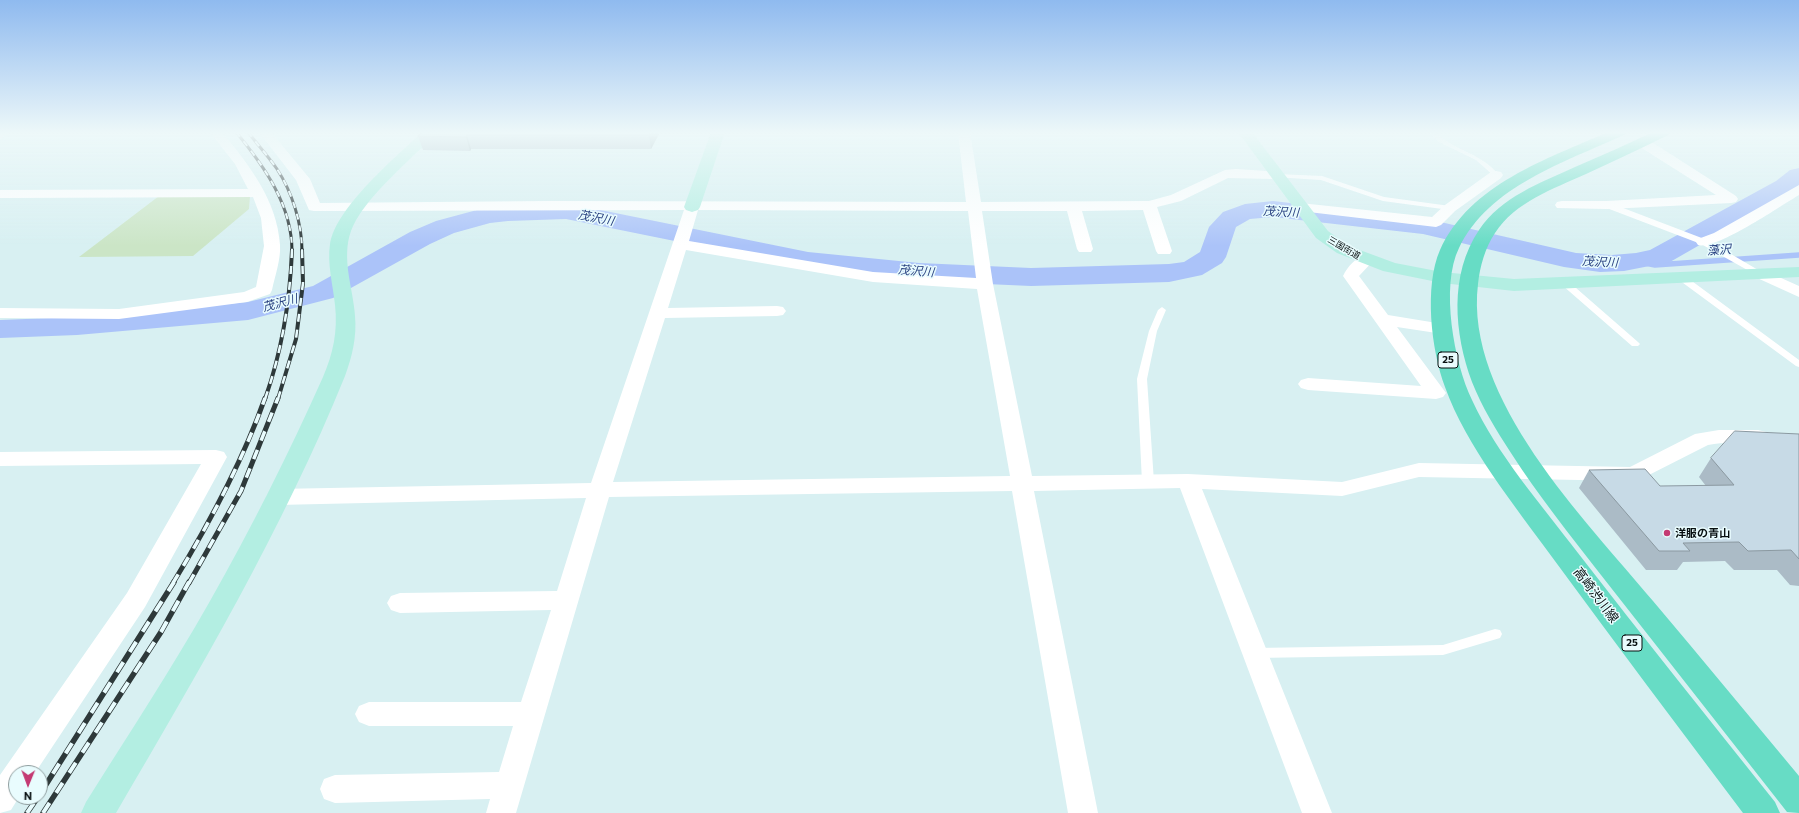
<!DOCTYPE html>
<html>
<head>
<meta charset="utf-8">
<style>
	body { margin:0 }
	#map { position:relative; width:1799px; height:813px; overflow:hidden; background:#d8f0f2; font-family:Commissioner,sans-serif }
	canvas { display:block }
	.north { position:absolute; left:8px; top:765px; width:40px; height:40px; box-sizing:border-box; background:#e9fcfe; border:1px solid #8f9e9f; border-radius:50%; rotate:181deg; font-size:11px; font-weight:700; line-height:16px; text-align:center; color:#081011 }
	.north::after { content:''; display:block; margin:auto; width:14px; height:18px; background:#c43a73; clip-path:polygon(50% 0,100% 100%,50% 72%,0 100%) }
</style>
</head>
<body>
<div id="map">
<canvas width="1799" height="813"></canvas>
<div class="north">N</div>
</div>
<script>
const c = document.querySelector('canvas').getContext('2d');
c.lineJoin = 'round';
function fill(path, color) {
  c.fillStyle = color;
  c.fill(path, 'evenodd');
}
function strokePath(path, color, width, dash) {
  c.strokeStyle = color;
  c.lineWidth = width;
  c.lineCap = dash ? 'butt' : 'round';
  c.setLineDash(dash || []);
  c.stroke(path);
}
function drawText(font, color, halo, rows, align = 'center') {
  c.font = font + ' Commissioner,"Noto Sans JP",sans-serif';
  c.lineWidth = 3;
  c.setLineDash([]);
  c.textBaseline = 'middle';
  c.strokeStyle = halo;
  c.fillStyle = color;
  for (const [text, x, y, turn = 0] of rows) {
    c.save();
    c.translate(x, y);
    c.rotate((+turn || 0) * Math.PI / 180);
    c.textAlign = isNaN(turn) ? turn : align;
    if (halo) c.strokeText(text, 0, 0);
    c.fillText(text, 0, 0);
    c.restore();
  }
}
fill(new Path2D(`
	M 159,196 L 250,196 L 249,209 L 193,256 L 79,257 Z`), '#cbe5c6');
strokePath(new Path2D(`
	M 1640,262 L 1655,265 L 1799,255`), '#abc3f9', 5.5);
fill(new Path2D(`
	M 1799,168 L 1799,187 L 1794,191 L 1670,262 L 1624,271 L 1600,272 L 1564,267 L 1423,234 L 1273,217 L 1250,219 L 1236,227 L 1226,257 L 1222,263 L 1202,275 L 1169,282 L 1031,286 L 919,281 L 808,268 L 566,219 L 508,221 L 490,223 L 454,233 L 430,244 L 333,298 L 248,320 L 77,335 L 0,338 L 0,320 L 77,317 L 248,302 L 313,286 L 410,232 L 436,221 L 488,207 L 508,205 L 566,203 L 808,252 L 919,263 L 1031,268 L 1169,264 L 1184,262 L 1200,252 L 1209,227 L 1223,212 L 1245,204 L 1273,201 L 1423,218 L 1576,253 L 1612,255 L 1636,253 L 1650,250 L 1776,181 L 1790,170 Z`), '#abc3f9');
fill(new Path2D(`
	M 1429,132 L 1435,132 C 1454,151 1480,152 1499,175 L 1494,176 L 1476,160 L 1439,142 Z
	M 1277,174 L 1322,176 L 1384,197 L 1450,206 L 1454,208 L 1450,210 L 1383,201 L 1321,180 L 1275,177 L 1274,176 Z
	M 1604,203 L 1610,203 L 1707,240 L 1765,274 L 1764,276 L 1758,276 L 1701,244 L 1604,207 Z
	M 1679,276 L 1685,276 L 1799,360 L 1799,367 L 1796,366 L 1679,280 Z
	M 1565,280 L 1568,281 L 1638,342 L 1640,344 L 1638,346 L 1632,346 L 1562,285 L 1562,281 Z
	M 1162,307 L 1166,310 L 1157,331 L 1147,379 L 1154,482 L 1152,485 L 1144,485 L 1142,482 L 1137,379 L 1149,331 L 1158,310 Z
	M 1495,629 L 1500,630 L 1502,634 L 1500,638 L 1443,655 L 1255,658 L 1250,657 L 1248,653 L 1250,649 L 1255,648 L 1443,645 Z`), '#fff');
fill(new Path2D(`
	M 0,132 L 11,132 L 0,139 Z
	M 210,132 L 222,132 C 249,165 277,200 280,245 C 281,259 275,276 272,290 L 270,294 L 247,302 L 119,319 L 0,318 L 0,308 L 119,309 L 244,292 L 256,287 L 264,246 L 261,218 L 253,197 L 0,198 L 0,190 L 248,189 L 235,164 Z
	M 259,132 L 271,132 L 310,179 L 320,203 L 550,201 L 966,202 L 958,132 L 970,132 L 981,202 L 1149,201 L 1171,195 L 1225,170 L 1236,169 L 1281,172 L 1283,175 L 1281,178 L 1276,179 L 1228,178 L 1181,201 L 1157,207 L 1172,251 L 1170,254 L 1158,254 L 1156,251 L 1143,210 L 1082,211 L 1093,249 L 1091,252 L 1079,252 L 1077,249 L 1067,211 L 982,211 L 993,284 L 1032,476 L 1188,474 L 1342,482 L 1419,463 L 1630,467 L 1695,434 L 1719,430 L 1758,430 L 1799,440 L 1799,454 C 1769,446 1739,439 1708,445 L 1641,479 L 1633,481 L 1419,477 L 1342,496 L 1202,489 L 1332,813 L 1302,813 L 1180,488 L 1034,491 L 1098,813 L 1068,813 L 1012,491 L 609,497 L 516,813 L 486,813 L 490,799 L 335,803 L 324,799 L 320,789 L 324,779 L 335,775 L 499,772 L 513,726 L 369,726 L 359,722 L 355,714 L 359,706 L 369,702 L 521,702 L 551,610 L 400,613 L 391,610 L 387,603 L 391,596 L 400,593 L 557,591 L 586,498 L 277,505 L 269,502 L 266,497 L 269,492 L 277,489 L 591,483 L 684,210 L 314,211 L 309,210 L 296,180 ZM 698,210 L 968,211 L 976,278 L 873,272 L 689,241 ZM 686,250 L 873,282 L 977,289 L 1010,476 L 613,482 L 665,318 L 777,316 L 783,315 L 786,311 L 783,307 L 777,306 L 668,308 Z
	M 1642,138 L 1647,139 L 1736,196 L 1738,199 L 1736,202 L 1731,203 L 1607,209 L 1557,208 L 1555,205 L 1557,202 L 1562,201 L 1607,201 L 1716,195 L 1637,145 L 1636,142 Z
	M 1496,171 L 1501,172 L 1503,175 L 1501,178 L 1455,211 L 1441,225 L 1436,227 L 1300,211 L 1295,210 L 1293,207 L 1295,204 L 1300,203 L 1432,217 L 1445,205 L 1491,172 Z
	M 1799,185 L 1799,195 C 1780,206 1717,250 1698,245 L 1696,242 L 1698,239 L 1714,233 Z
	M 1366,255 L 1372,257 L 1374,260 L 1359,276 L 1388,315 L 1443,324 L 1449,325 L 1452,329 L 1449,333 L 1443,334 L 1397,327 L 1446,393 L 1443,397 L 1436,399 L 1308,390 L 1301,388 L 1298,384 L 1301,380 L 1308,378 L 1421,386 L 1343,276 C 1348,266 1355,258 1366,255 Z
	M 1761,269 L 1799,286 L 1799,297 L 1755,277 L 1753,274 L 1755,271 Z
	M 216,450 L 224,452 L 227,457 L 145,607 L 35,773 L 16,773 L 16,797 L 19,797 L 11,810 L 0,813 L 0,775 L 127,593 L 201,464 L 0,466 L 0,452 Z`), '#fff');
fill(new Path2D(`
	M 422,132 L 437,132 C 431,140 423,147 415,154 C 394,175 361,204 351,231 C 341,259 353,288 355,316 C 357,337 352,357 345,376 C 283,529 199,671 116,813 L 81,813 L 86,802 C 128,735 171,670 210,601 C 251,529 289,453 323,377 C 333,354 338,331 335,305 C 333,285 327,264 330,244 C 336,207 396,157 422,132 Z
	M 711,132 L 725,132 L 700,207 L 698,210 L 692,212 L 686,210 L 684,207 Z
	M 1238,132 L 1252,132 L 1328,231 L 1349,246 L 1395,263 L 1442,272 L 1514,279 L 1799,267 L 1799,277 L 1514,291 L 1442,283 L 1383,271 L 1337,253 L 1316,238 Z`), '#b3eee2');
fill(new Path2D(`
	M 1608,132 L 1626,132 L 1624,135 C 1565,162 1489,186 1459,248 C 1440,286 1454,363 1472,400 C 1498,456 1541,504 1578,553 C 1643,637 1709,719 1775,802 L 1780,813 L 1743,813 C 1679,728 1615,643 1552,557 C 1515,506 1466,446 1445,387 C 1431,350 1424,286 1440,250 C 1470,184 1547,159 1608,132 Z
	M 1653,132 L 1670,132 L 1668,135 L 1654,142 C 1632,153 1609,163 1586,174 C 1553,189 1515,202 1495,233 C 1485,248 1480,266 1478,284 C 1464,399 1585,519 1653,601 C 1702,659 1750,717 1799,776 L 1799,813 L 1787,812 C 1725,733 1663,654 1601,575 C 1570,535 1538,495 1511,453 C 1496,430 1482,407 1472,382 C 1454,333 1449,275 1479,230 C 1501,197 1540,183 1575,167 C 1601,156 1627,144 1653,132 Z`), '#67dcc5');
const railFar3 = new Path2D(`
	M 236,132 C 264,166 292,205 292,251
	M 248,132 C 257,144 268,156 277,169 C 292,192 302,223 302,251`);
const railFar2 = new Path2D(`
	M 265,399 C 282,351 290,301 292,250
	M 278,399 L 296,339 L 303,283 L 302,250`);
const railFar1 = new Path2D(`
	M 173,583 C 209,524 242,463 265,398
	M 189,583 L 241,491 L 278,398`);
const rail = new Path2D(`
	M 40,794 L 174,582
	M 27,813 L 38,797
	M 43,813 L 161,632 L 189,582`);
strokePath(railFar3, '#2e393a', 3);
strokePath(railFar2, '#2e393a', 4);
strokePath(railFar1, '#2e393a', 5);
strokePath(rail, '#2e393a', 5.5);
strokePath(railFar3, '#e9fcfe', 2, [6]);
strokePath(railFar2, '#e9fcfe', 2.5, [8]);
strokePath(railFar1, '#e9fcfe', 3.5, [10]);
strokePath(rail, '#e9fcfe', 4, [12]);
fill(new Path2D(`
	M 423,132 L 660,132 L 651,149 L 471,149 L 470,151 L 423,150 L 418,136 Z
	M 1799,434 L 1799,586 L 1790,585 L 1777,570 L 1734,570 L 1725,561 L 1683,562 L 1677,570 L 1646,570 L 1579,488 L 1589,470 L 1660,486 L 1706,486 L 1699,477 L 1711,458 Z`), '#abbbc6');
fill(new Path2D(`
	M 651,132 L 660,132 L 651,149 L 649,135 Z
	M 467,135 L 471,149 L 470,151 L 466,137 Z`), '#8b99a1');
const building = new Path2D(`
	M 423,132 L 651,132 L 649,135 L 467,135 L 466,137 L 418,136 Z
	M 1735,431 L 1799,434 L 1799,559 L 1791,550 L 1748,551 L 1739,542 L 1683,543 L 1690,551 L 1659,551 L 1589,470 L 1645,469 L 1660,486 L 1734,485 L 1711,458 Z`);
fill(building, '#c7dae6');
strokePath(building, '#8b99a1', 1);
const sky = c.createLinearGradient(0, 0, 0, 246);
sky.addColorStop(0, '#8fbaef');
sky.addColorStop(0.54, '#edf8f9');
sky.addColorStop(1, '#edf8f900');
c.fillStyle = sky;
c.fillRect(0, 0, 1799, 246);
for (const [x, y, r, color] of [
	[1667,533,4,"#c43a73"]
]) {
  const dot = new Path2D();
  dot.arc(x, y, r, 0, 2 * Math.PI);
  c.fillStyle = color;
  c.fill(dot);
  strokePath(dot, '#e9fcfe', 1.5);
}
drawText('9px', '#081011', '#e9fcfe', [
	["三国街道",1344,248,30]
]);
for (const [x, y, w] of [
	[1448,360,20],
	[1632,643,20]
]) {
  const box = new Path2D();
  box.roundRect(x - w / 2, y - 8, w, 16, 3);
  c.fillStyle = '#e9fcfe';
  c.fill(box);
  strokePath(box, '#081011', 1);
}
drawText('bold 10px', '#081011', null, [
	["25",1448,360],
	["25",1632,643]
]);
drawText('bold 11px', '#081011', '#e9fcfe', [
	["洋服の青山",1675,533]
], 'left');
drawText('italic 12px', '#2a4282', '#e9fcfe', [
	["茂沢川",1281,212,3],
	["茂沢川",596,218,11],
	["藻沢",1719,250,-4],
	["茂沢川",1600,262,3],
	["茂沢川",916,271,5],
	["茂沢川",280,303,-15]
]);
drawText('13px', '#081011', '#e9fcfe', [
	["高崎渋川線",1596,595,53]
]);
</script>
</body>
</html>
